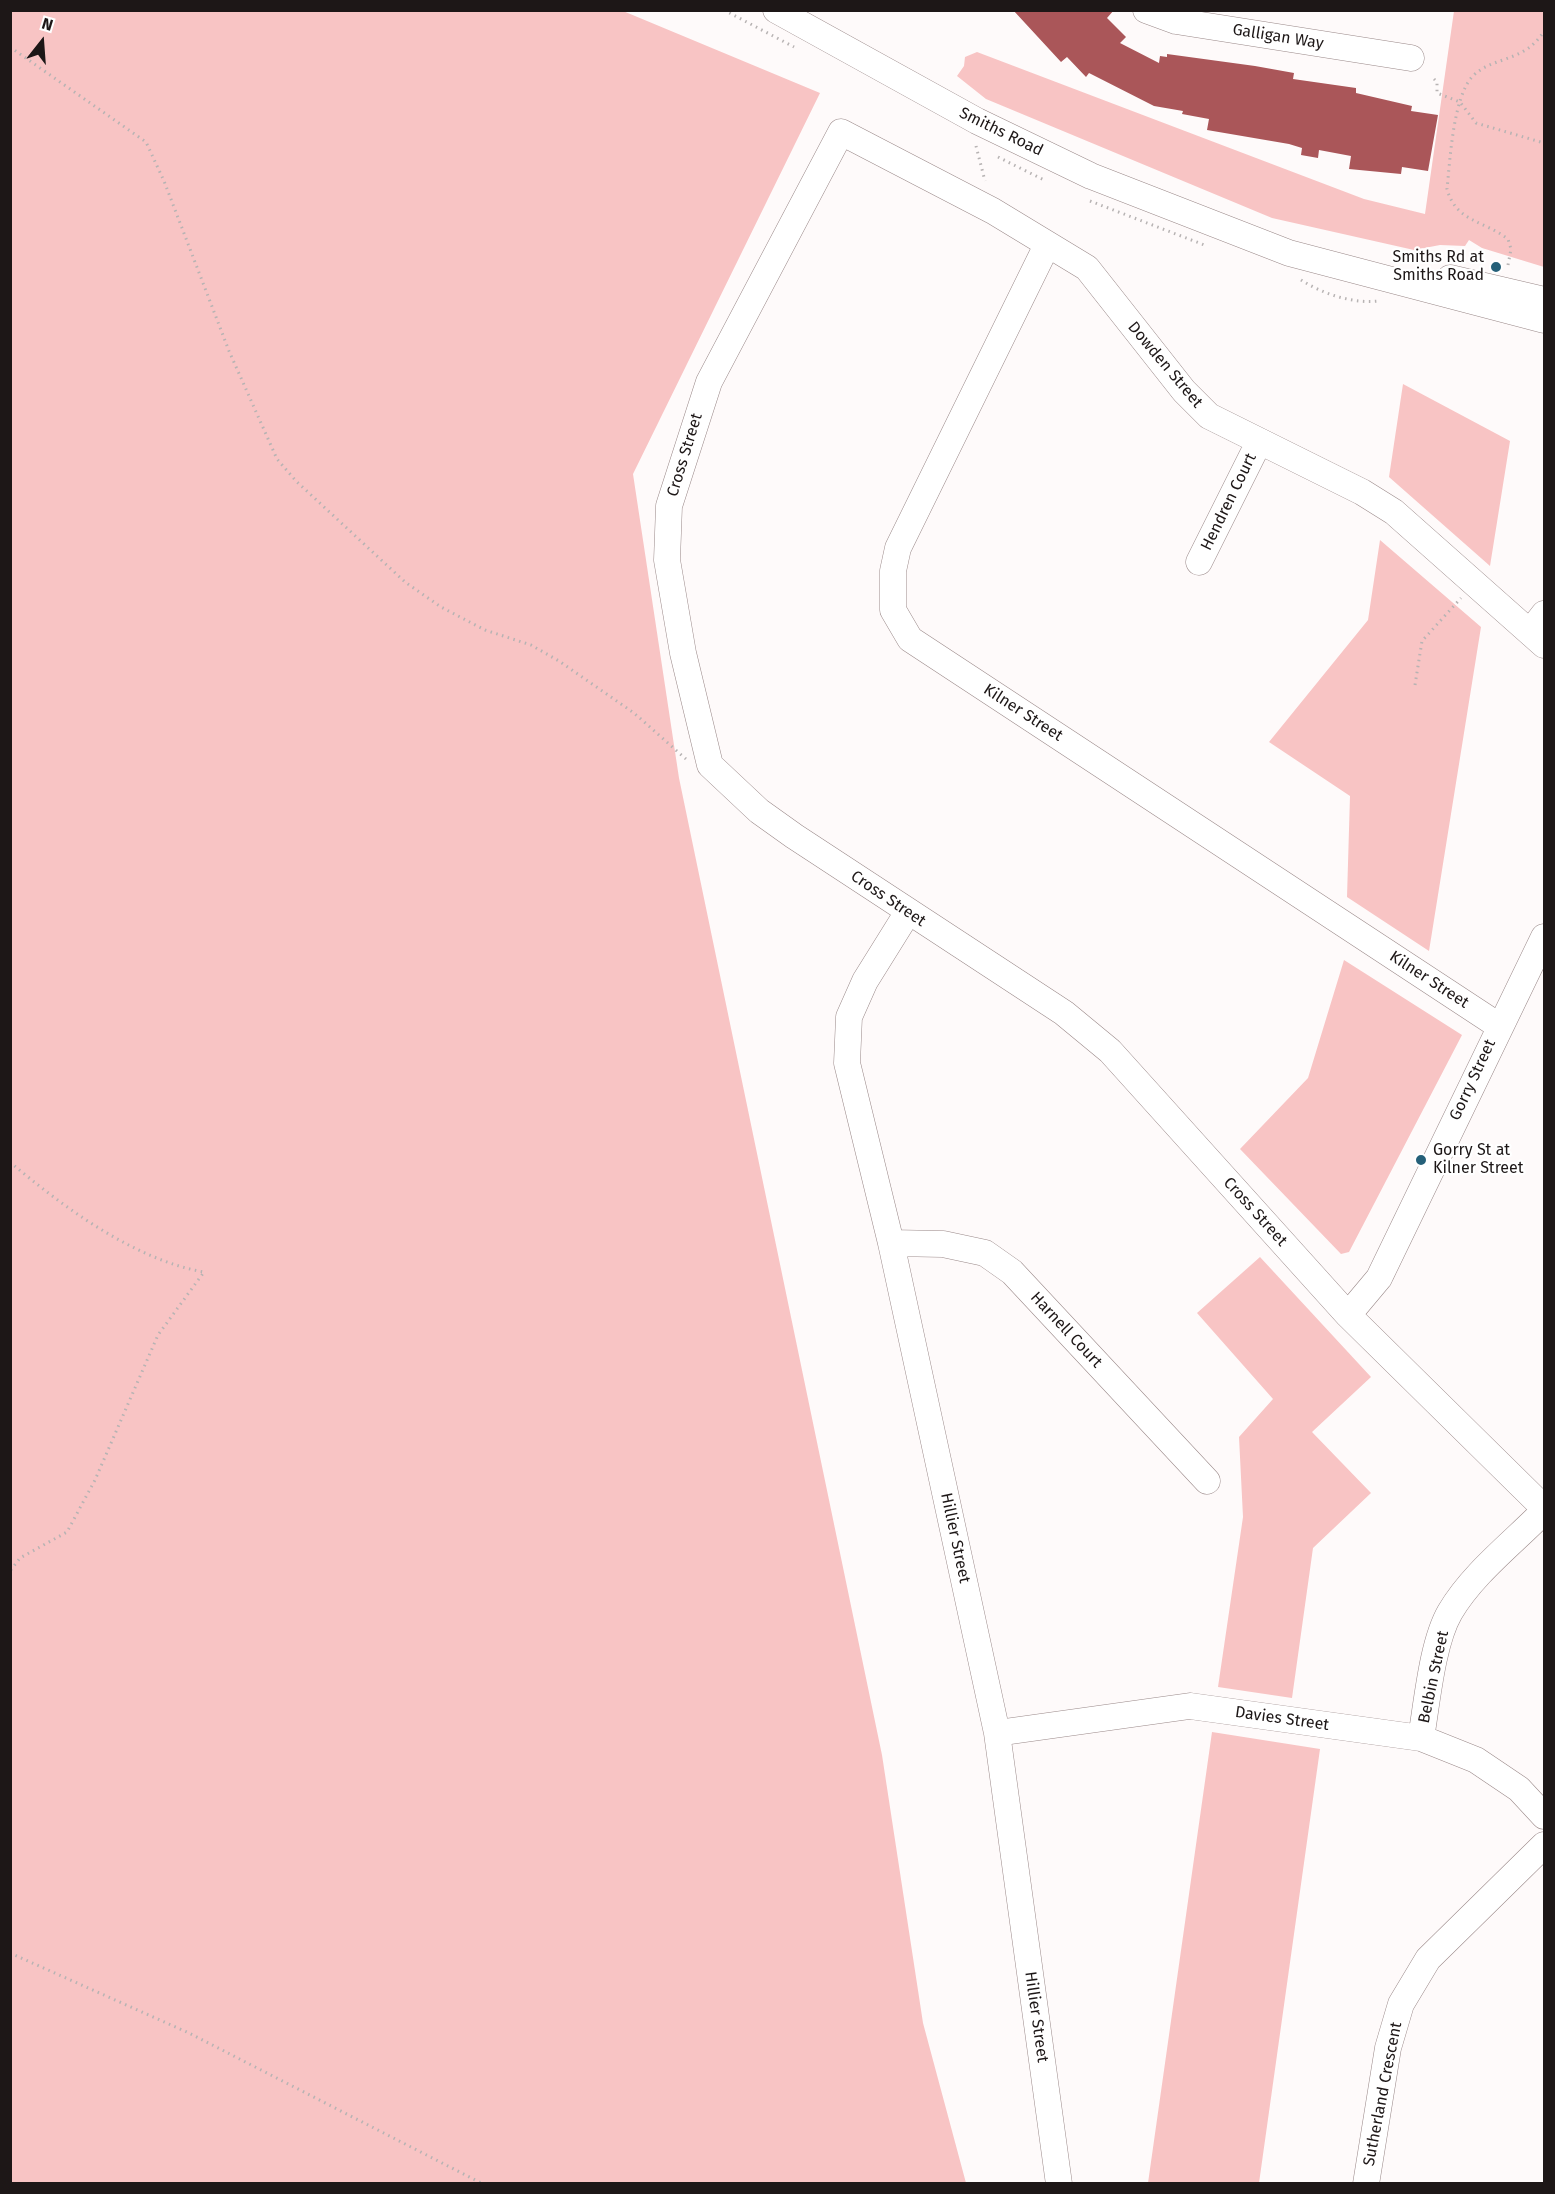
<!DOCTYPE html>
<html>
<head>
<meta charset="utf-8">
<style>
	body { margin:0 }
	#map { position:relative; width:1555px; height:2194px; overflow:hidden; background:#fefafa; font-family:"Fira Sans",sans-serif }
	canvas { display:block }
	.frame { position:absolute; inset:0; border:12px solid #1d1717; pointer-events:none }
	.north { position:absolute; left:12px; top:12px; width:60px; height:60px; -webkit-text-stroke:4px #fff; paint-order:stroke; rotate:17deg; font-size:16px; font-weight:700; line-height:24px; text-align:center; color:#1d1717 }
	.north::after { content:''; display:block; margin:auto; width:21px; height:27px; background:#1d1717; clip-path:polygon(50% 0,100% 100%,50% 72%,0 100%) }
</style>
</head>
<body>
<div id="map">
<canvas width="1555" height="2194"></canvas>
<div class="frame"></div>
<div class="north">N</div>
</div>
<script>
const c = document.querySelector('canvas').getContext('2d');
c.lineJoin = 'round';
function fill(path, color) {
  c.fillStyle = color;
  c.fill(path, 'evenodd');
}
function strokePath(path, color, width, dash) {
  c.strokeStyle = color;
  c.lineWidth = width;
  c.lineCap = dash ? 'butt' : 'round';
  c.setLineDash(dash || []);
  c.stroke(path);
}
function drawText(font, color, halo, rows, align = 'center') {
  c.font = font + ' "Fira Sans",sans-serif';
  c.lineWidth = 4.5;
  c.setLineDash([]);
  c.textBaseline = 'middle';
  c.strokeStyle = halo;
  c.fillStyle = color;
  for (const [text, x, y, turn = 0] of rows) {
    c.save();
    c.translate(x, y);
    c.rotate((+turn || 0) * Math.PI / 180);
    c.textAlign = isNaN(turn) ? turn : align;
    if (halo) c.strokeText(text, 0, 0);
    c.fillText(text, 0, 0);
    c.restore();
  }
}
fill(new Path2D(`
	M 11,10 L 623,11 L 820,93 L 633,474 L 679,778 L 882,1755 L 923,2023 L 966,2183 L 11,2183 Z
	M 1454,11 L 1544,11 L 1544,267 L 1482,248 L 1469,240 L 1465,246 L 1440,245 L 1414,250 L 1272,218 L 986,99 L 957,76 L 964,66 L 965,57 L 977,52 L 1364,199 L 1425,214 Z
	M 1403,384 L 1510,441 L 1490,566 L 1389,477 Z
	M 1380,540 L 1481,627 L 1429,951 L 1347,897 L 1350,796 L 1269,742 L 1368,620 Z
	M 1344,960 L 1462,1035 L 1349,1252 L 1341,1254 L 1240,1149 L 1308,1078 Z
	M 1260,1257 L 1371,1377 L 1312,1432 L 1371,1493 L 1313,1548 L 1292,1698 L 1218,1687 L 1243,1517 L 1239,1437 L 1273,1399 L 1197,1313 Z
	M 1212,1732 L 1320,1749 L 1259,2183 L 1148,2183 Z`), '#f8c4c4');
fill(new Path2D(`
	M 1013,10 L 1114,10 L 1107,18 L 1126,37 L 1120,43 L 1159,63 L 1160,56 L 1167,57 L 1167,54 L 1255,66 L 1294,73 L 1293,79 L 1356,88 L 1356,93 L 1412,106 L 1411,111 L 1438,115 L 1428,171 L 1402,167 L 1401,174 L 1349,169 L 1351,156 L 1319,150 L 1318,158 L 1301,155 L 1302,148 L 1289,144 L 1207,130 L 1209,119 L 1182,114 L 1183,111 L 1154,106 L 1089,73 L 1086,77 L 1067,57 L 1061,62 Z`), '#aa5659');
const minor = new Path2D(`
	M 776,10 L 977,121 L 1091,176 L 1289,253 L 1544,320
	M 1146,10 L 1176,21 L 1411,58
	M 1047,245 L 898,548 L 893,571 L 893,610 L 910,639 L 1499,1026
	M 1450,278 L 1544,300
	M 1199,562 L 1259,442
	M 1530,632 L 1544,614
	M 1544,645 L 1394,512 L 1362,492 L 1209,416 L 1184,391 L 1087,268 L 993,211 L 841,132 L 709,382 L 669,506 L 667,560 L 683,653 L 710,765 L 759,811 L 794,836 L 1064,1013 L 1110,1051 L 1348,1315 L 1544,1508
	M 908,912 L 865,981 L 849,1017 L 847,1063 L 891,1243 L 997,1733 L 1059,2184
	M 891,1243 L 943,1244 L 985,1253 L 1012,1272 L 1207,1481
	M 1348,1315 L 1379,1278 L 1544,937
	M 997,1733 L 1190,1706 L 1421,1738 L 1476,1760 L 1519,1789 L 1544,1816
	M 1421,1738 C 1427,1703 1432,1643 1450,1612 C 1473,1573 1513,1543 1544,1511
	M 1366,2184 L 1388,2048 L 1401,2004 L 1428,1959 L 1544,1845`);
strokePath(minor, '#9a8989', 27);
strokePath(new Path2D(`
	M 724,10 L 794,47
	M 10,47 L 146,142 L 164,181 L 229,351 L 277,459 L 296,481 L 405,582 L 441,607 L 485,630 L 531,645 L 559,661 L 634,713 L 686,759
	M 1434,79 L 1437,82 L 1437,93 L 1460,102 L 1476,123 L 1544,143
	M 976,146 L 985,181
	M 998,157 L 1046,181
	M 1090,201 L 1207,246
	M 1508,265 L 1511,249 L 1508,239 C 1483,220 1456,222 1447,189 C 1450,161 1453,98 1472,77 C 1491,56 1525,63 1544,31
	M 1301,280 C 1323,294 1353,304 1379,301
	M 1415,685 L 1422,641 L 1461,598
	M 10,1162 C 63,1207 135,1260 204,1272 L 158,1335 L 95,1480 L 67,1532 L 20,1558 L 10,1571
	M 10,1953 L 189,2033 L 483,2184`), '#b7b3b3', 3, [1.5, 4.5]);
strokePath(minor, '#fff', 26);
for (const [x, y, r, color] of [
	[1496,267,6,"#256079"],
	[1421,1160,6,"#256079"]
]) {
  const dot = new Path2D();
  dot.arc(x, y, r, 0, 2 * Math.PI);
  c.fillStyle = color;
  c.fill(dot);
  strokePath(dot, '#fff', 2);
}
drawText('16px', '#1d1717', '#fff', [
	["Galligan Way",1278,37,9],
	["Smiths Road",1001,132,26],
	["Dowden Street",1165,365,50],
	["Cross Street",685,455,-73],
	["Hendren Court",1229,502,-64],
	["Kilner Street",1023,713,33],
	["Cross Street",888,899,34],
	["Kilner Street",1429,980,33],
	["Gorry Street",1473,1080,-65],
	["Cross Street",1255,1212,48],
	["Harnell Court",1066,1330,47],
	["Hillier Street",955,1538,78],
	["Belbin Street",1434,1677,-78],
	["Davies Street",1282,1719,8],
	["Hillier Street",1036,2017,82],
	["Sutherland Crescent",1383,2094,-79]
]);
drawText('16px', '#1d1717', '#fff', [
	["Smiths Rd at",1484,258],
	["Smiths Road",1484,276],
	["Gorry St at",1433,1151,"left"],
	["Kilner Street",1433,1169,"left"]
], 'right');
</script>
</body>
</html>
